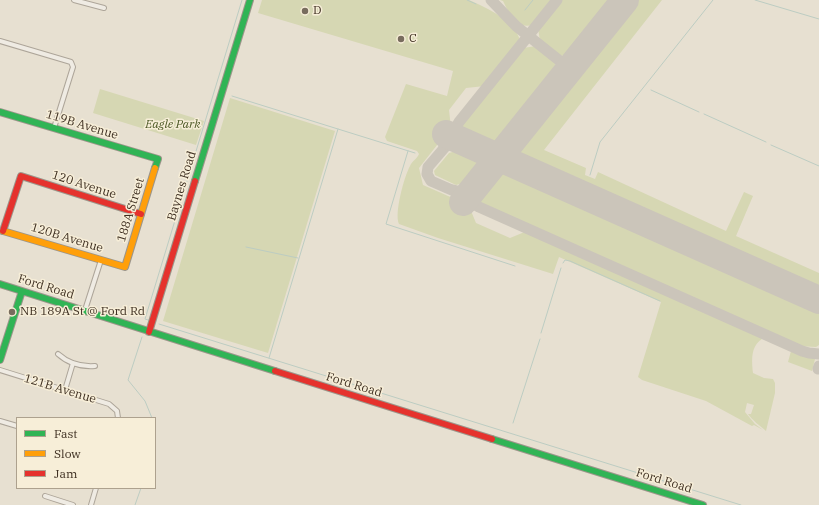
<!DOCTYPE html>
<html>
<head>
<meta charset="utf-8">
<style>
	body { margin:0 }
	#map { position:relative; width:819px; height:505px; overflow:hidden; background:#e7e0d1; font-family:"IBM Plex Serif",serif }
	canvas { display:block }
	.legend { position:absolute; left:16px; top:417px; width:140px; height:72px; box-sizing:border-box; background:#f7eed8; border:1px solid #ada18e; margin:0; padding:5px 7px; list-style:none; font-size:12px; color:#3d2e20 }
	.legend li { display:flex; align-items:center; gap:8px; height:20px }
	.legend b { width:20px; border:1px solid #ada18e }
</style>
</head>
<body>
<div id="map">
<canvas width="819" height="505"></canvas>
<ul class="legend">
<li><b style="height:5px;background:#30b455"></b>Fast</li>
<li><b style="height:5px;background:#ff9f0a"></b>Slow</li>
<li><b style="height:5px;background:#e5322d"></b>Jam</li>
</ul>
</div>
<script>
const c = document.querySelector('canvas').getContext('2d');
c.lineJoin = 'round';
function fill(path, color) {
  c.fillStyle = color;
  c.fill(path, 'evenodd');
}
function strokePath(path, color, width, dash) {
  c.strokeStyle = color;
  c.lineWidth = width;
  c.lineCap = dash ? 'butt' : 'round';
  c.setLineDash(dash || []);
  c.stroke(path);
}
function drawText(font, color, halo, rows, align = 'center') {
  c.font = font + ' "IBM Plex Serif",serif';
  c.lineWidth = 3;
  c.setLineDash([]);
  c.textBaseline = 'middle';
  c.strokeStyle = halo;
  c.fillStyle = color;
  for (const [text, x, y, turn = 0] of rows) {
    c.save();
    c.translate(x, y);
    c.rotate((+turn || 0) * Math.PI / 180);
    c.textAlign = isNaN(turn) ? turn : align;
    if (halo) c.strokeText(text, 0, 0);
    c.fillText(text, 0, 0);
    c.restore();
  }
}
fill(new Path2D(`
	M 262,0 L 469,0 C 487,8 516,21 520,41 L 485,86 L 466,88 L 449,110 L 451,128 L 447,127 L 441,140 L 419,168 L 423,185 L 455,199 L 466,208 L 469,206 L 476,223 L 510,238 L 527,231 L 762,336 L 762,339 C 750,347 752,361 753,373 L 764,378 L 773,379 L 775,383 L 775,393 L 766,431 C 759,425 753,421 748,414 L 751,414 L 754,405 L 747,403 L 745,412 L 755,424 L 763,430 L 754,425 L 752,426 L 706,401 L 642,380 L 638,377 L 661,302 L 559,257 L 553,274 L 438,238 L 399,224 C 394,214 404,177 410,166 C 412,161 417,159 419,154 L 417,151 L 387,141 L 385,137 L 406,84 L 447,96 L 453,71 L 258,13 Z
	M 500,0 L 554,0 L 533,25 C 514,29 510,15 503,1 Z
	M 561,0 L 616,0 L 572,55 L 559,56 L 540,41 L 538,28 Z
	M 634,0 L 662,0 L 544,150 L 586,168 L 585,175 L 595,179 L 598,172 L 726,231 L 744,192 L 753,196 L 736,236 L 819,273 L 819,293 L 510,155 Z
	M 536,46 L 555,61 L 556,74 L 496,149 L 464,134 L 461,123 L 523,48 Z
	M 100,89 L 204,121 L 196,145 L 93,113 Z
	M 230,98 L 335,131 L 268,353 L 163,321 Z
	M 463,149 L 488,160 L 471,181 L 456,185 L 435,175 L 434,171 L 449,153 Z
	M 501,166 L 819,308 L 819,345 L 816,347 L 799,346 L 481,205 L 479,194 Z
	M 793,349 L 815,359 L 812,371 L 788,362 L 791,351 Z`), '#d6d7b3');
strokePath(new Path2D(`
	M 467,0 L 476,4
	M 755,0 L 819,19
	M 525,10 L 533,0
	M 651,90 L 699,112
	M 232,96 L 415,153
	M 704,114 L 766,142
	M 771,145 L 819,166
	M 408,151 L 386,224 L 515,266
	M 590,175 L 600,142 L 713,0
	M 246,247 L 298,258
	M 563,263 L 565,260 L 570,261 L 660,301
	M 148,320 L 145,319 L 242,0
	M 159,324 L 741,505
	M 541,333 L 561,268
	M 142,337 L 128,380 L 145,401 L 152,418
	M 269,358 L 338,129
	M 513,423 L 540,339
	M 155,433 L 155,436
	M 135,505 L 141,488`), '#bcccc2', 1);
strokePath(new Path2D(`
	M 491,0 L 516,26 L 570,69
	M 467,144 L 454,143 L 446,146 L 428,167 L 427,174 L 431,181 L 454,191 L 479,207 L 802,351 L 809,353 L 819,354
	M 443,149 L 459,122 L 557,0
	M 453,190 C 462,193 470,192 476,185
	M 818,369 L 819,366`), '#cbc5ba', 11);
strokePath(new Path2D(`
	M 446,134 L 819,300
	M 463,202 L 625,0`), '#cbc5ba', 28);
const street = new Path2D(`
	M 74,0 L 104,8
	M 0,41 L 71,62 L 73,67 L 54,128
	M 85,310 L 101,260
	M 58,354 C 68,363 81,367 95,366
	M 0,370 L 109,404 L 117,411 L 118,418
	M 65,390 L 73,363
	M 0,421 L 17,426
	M 45,496 L 73,505
	M 91,505 L 96,488`);
const fast = new Path2D(`
	M 0,112 L 158,159 L 155,168
	M 195,181 L 250,0
	M 0,284 L 275,371
	M 0,360 L 22,291
	M 492,439 L 703,505`);
const slow = new Path2D(`
	M 3,231 L 125,267 L 155,168`);
const jam = new Path2D(`
	M 3,231 L 21,176 L 141,214
	M 149,332 L 195,181
	M 275,371 L 492,439`);
strokePath(street, '#ada599', 6);
strokePath(fast, '#9c958a', 8);
strokePath(slow, '#9c958a', 8);
strokePath(jam, '#9c958a', 8);
strokePath(street, '#efebe3', 4);
strokePath(fast, '#30b455', 6);
strokePath(slow, '#ff9f0a', 6);
strokePath(jam, '#e5322d', 6);
for (const [x, y, r, color] of [
	[305,11,4,"#786c5e"],
	[401,39,4,"#786c5e"],
	[12,312,4,"#786c5e"]
]) {
  const dot = new Path2D();
  dot.arc(x, y, r, 0, 2 * Math.PI);
  c.fillStyle = color;
  c.fill(dot);
  strokePath(dot, '#f7eed8', 1.5);
}
drawText('12px', '#3d2e20', '#f7eed8', [
	["D",313,11],
	["C",409,39],
	["NB 189A St @ Ford Rd",20,312]
], 'left');
drawText('12px', '#3d2e20', '#f7eed8', [
	["119B Avenue",82,125,17],
	["120 Avenue",84,185,18],
	["Baynes Road",182,186,-73],
	["188A Street",131,210,-73],
	["120B Avenue",67,238,17],
	["Ford Road",46,287,17],
	["Ford Road",354,385,17],
	["121B Avenue",60,389,17],
	["Ford Road",664,481,17]
]);
drawText('italic 12px', '#4d5a26', '#f7eed8', [
	["Eagle Park",173,125]
]);
</script>
</body>
</html>
